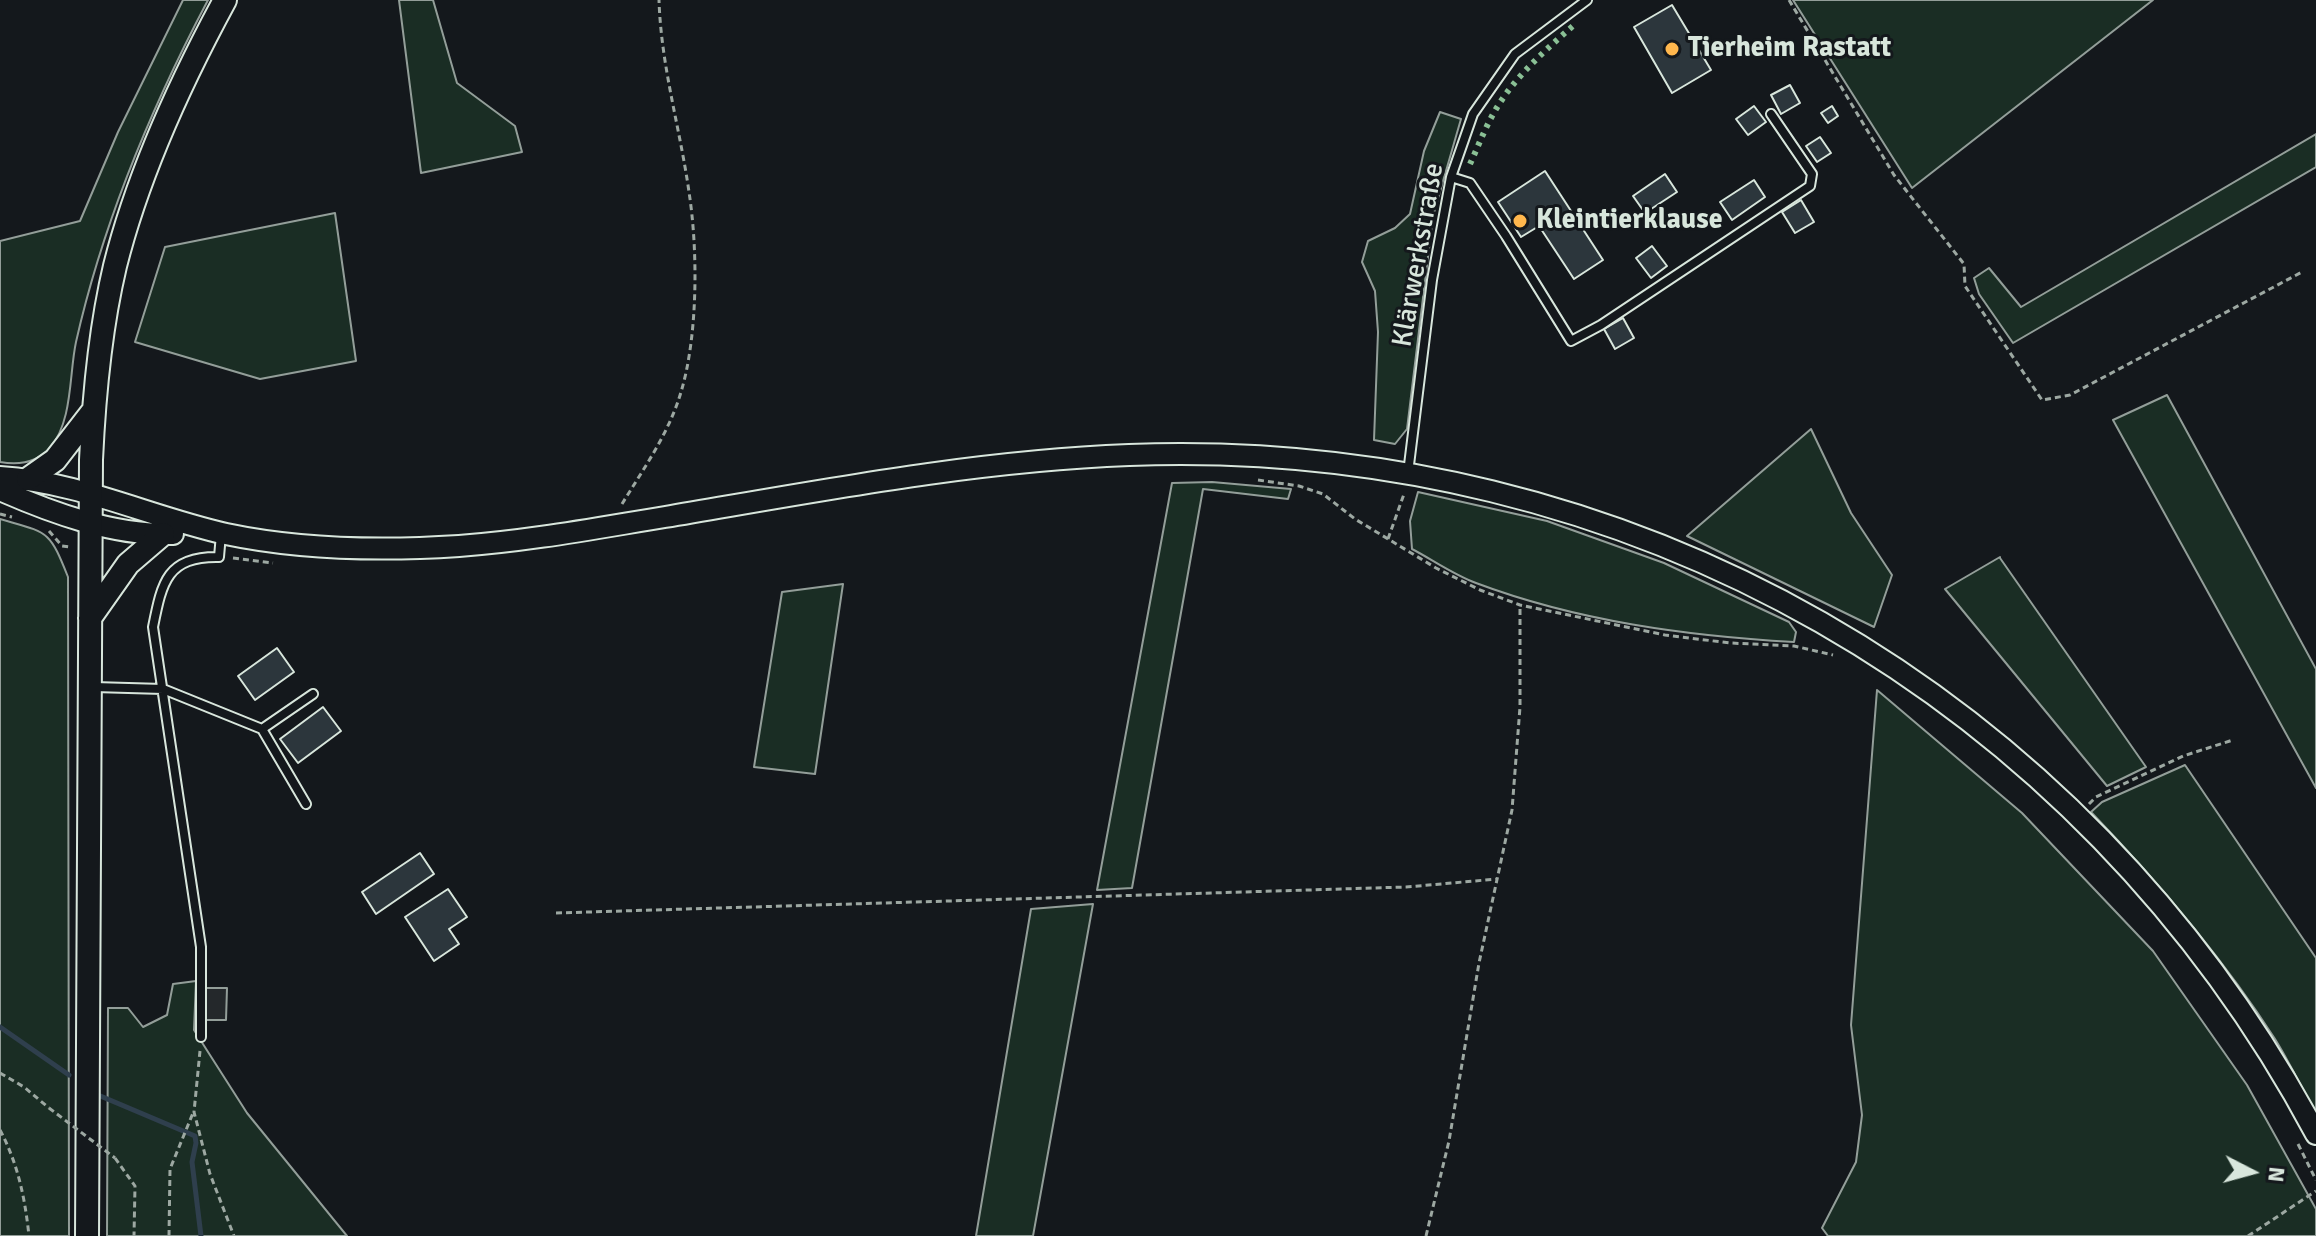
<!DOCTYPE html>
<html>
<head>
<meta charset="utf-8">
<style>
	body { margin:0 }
	#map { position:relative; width:2316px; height:1236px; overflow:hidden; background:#14181c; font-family:Signika,sans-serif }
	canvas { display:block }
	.north { position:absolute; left:2212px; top:1132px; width:80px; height:80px; -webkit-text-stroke:6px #14181c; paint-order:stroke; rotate:96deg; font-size:22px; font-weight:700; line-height:32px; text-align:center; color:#d8e6dc }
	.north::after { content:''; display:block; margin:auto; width:28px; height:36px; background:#d8e6dc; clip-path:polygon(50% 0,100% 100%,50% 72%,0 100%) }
</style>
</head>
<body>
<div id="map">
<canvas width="2316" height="1236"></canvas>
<div class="north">N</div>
</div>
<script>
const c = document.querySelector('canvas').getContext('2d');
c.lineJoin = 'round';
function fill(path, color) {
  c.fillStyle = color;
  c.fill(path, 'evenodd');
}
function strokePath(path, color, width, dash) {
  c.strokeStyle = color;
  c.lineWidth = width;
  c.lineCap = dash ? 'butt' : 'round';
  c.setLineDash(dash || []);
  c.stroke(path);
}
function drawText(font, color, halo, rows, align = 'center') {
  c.font = font + ' Signika,sans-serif';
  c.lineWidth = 6;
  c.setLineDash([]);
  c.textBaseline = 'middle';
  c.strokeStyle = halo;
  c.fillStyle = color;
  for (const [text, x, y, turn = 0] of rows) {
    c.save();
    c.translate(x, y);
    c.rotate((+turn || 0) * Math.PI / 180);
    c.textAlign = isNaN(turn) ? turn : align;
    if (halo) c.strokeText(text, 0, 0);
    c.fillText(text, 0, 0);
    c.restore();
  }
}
const green = new Path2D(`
	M 183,0 L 208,0 C 151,108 103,222 76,342 C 69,374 73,421 50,448 C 37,463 18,465 0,462 L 0,241 L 80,221 L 118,132 Z
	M 399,0 L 433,0 L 457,83 L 515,126 L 522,152 L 421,173 Z
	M 1793,0 L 2153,0 L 1912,188 Z
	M 1440,112 L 1461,119 L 1433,216 L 1407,429 L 1395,444 L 1374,440 L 1378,332 L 1375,291 L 1362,262 L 1368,241 L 1395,228 L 1410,214 L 1424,151 Z
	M 2316,134 L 2316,167 L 2013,343 L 1979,294 L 1974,278 L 1989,268 L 2021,307 Z
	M 335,213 L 356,361 L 260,379 L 135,342 L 165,247 Z
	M 2167,395 L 2316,669 L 2316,788 L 2113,420 Z
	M 1811,429 L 1851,513 L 1892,575 L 1874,627 L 1687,536 Z
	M 1212,482 L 1291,489 L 1288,499 L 1203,489 L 1132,888 L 1097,890 L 1172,483 Z
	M 1418,492 L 1547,521 L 1664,563 L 1789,622 L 1796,632 L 1794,642 C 1687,636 1577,621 1476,583 C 1454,575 1433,560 1412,549 L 1410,521 Z
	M 0,519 C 48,533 49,529 68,577 L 69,1236 L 0,1236 Z
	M 2000,557 L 2000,558 L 2146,767 L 2107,786 L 1945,589 Z
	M 843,584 L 815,774 L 754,767 L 782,592 Z
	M 1877,690 L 2022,813 L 2153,951 L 2247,1085 L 2316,1209 L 2316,1236 L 1828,1236 L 1822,1228 L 1856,1162 L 1862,1115 L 1851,1025 Z
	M 2185,765 L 2316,958 L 2316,1114 C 2302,1089 2290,1063 2275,1039 C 2222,957 2158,882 2091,812 L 2102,802 Z
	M 1093,904 L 1033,1236 L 976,1236 L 1031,909 Z
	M 196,981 L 194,1030 L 247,1113 L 347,1236 L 107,1236 L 108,1008 L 128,1008 L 143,1027 L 167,1015 L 173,984 Z`);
fill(green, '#1a2d24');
strokePath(green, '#939e99', 2);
const parking = new Path2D(`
	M 199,988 L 227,988 L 226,1020 L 199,1020 Z`);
fill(parking, '#24282b');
strokePath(parking, '#939e99', 2);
strokePath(new Path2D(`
	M 0,1027 L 69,1075
	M 98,1095 L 195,1136 L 196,1143 L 192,1162 L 201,1236`), '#2f3f4d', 5);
const building = new Path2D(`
	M 1672,5 L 1711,70 L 1672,93 L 1634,27 Z
	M 1790,85 L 1800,103 L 1781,114 L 1771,95 Z
	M 1754,106 L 1766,122 L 1748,135 L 1736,119 Z
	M 1832,106 L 1838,116 L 1828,123 L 1821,113 Z
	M 1820,137 L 1831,153 L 1817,162 L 1806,146 Z
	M 1545,171 L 1603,260 L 1574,279 L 1539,226 L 1521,237 L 1498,202 Z
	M 1665,174 L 1677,192 L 1645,213 L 1633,196 Z
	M 1754,180 L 1765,197 L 1732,220 L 1720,202 Z
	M 1801,200 L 1814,222 L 1795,233 L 1782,212 Z
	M 1652,246 L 1667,266 L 1651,278 L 1636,258 Z
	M 1623,318 L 1634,338 L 1615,349 L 1604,329 Z
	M 277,648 L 294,672 L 255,700 L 238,676 Z
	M 323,707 L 341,731 L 298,763 L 280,739 Z
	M 420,853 L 434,874 L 376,914 L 362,892 Z
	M 448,889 L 467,917 L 449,929 L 459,944 L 434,961 L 405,917 Z`);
fill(building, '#2c363c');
strokePath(building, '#d8e6dc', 2);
const service = new Path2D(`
	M 1451,177 L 1470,183 L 1506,236 L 1571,341 L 1601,325 L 1810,186 L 1812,174 L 1771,114
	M 1408,473 L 1432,280 L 1451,177 L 1473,114 L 1515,54 L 1587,0
	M 94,687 L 163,689 L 262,729 L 306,804
	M 262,729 L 313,694
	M 201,1037 L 201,947 L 153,627 C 162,582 167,556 219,557 L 221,534`);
const tertiary = new Path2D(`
	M 0,477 C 79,482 150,517 226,534 C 302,550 382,551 459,546 C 529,541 597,528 665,517 C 819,491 973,461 1129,455 C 1627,436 2081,694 2316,1134
	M 0,490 C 52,513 115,536 173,534`);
const secondary = new Path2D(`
	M 28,479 L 55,460 L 93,411
	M 90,618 L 128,564 L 163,534
	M 87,1236 L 91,460 C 94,395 100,329 115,266 C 138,174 180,83 225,0`);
strokePath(service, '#d8e6dc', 12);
strokePath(tertiary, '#d8e6dc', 24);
strokePath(secondary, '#d8e6dc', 26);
strokePath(new Path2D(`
	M 1789,0 L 1894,175 L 1964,264 L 1965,286 L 2042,400 L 2070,395 L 2302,272
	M 1258,480 L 1299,486 L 1323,494 L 1355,519 L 1436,568 L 1480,590 L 1520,605 L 1665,635 L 1730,643 L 1794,646 L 1833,655
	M 622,504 C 644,468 669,433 681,392 C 698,336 698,250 689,192 C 680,128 661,66 659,0
	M 0,514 L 12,517
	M 49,531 L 62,546 L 70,547
	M 1388,539 L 1404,494
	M 233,558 L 273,563
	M 2089,804 L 2096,797 L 2183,756 L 2233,740
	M 556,913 L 1406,887 L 1497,879
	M 200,1051 L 194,1112 L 210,1174 L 234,1236
	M 0,1073 L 24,1087 L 49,1108
	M 0,1130 C 18,1164 25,1198 29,1236
	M 2298,1144 L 2316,1180
	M 115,1158 L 135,1186 L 134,1236
	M 169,1236 L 170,1169 L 193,1113
	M 1426,1236 L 1449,1141 L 1479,963 L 1512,810 L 1520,707 L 1520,605
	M 2248,1236 L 2316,1191`), '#9da8a2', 3, [6, 4]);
strokePath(service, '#14181c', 8);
strokePath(tertiary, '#14181c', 20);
strokePath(secondary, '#14181c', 22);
strokePath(new Path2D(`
	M 49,1108 L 115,1158`), '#9da8a2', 3, [6, 4]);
strokePath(new Path2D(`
	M 1470,164 C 1477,149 1483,133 1491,118 C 1510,81 1543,52 1574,25`), '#8ac095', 6, [4, 6]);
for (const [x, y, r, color] of [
	[1672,49,8,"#ffb74d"],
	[1520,221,8,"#ffb74d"]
]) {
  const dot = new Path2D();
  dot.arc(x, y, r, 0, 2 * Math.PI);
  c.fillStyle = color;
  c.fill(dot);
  strokePath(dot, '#14181c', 3);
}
drawText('bold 28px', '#d8e6dc', '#14181c', [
	["Tierheim Rastatt",1688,49],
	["Kleintierklause",1536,221]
], 'left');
drawText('28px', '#d8e6dc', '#14181c', [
	["Klärwerkstraße",1419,255,-80]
]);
</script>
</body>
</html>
